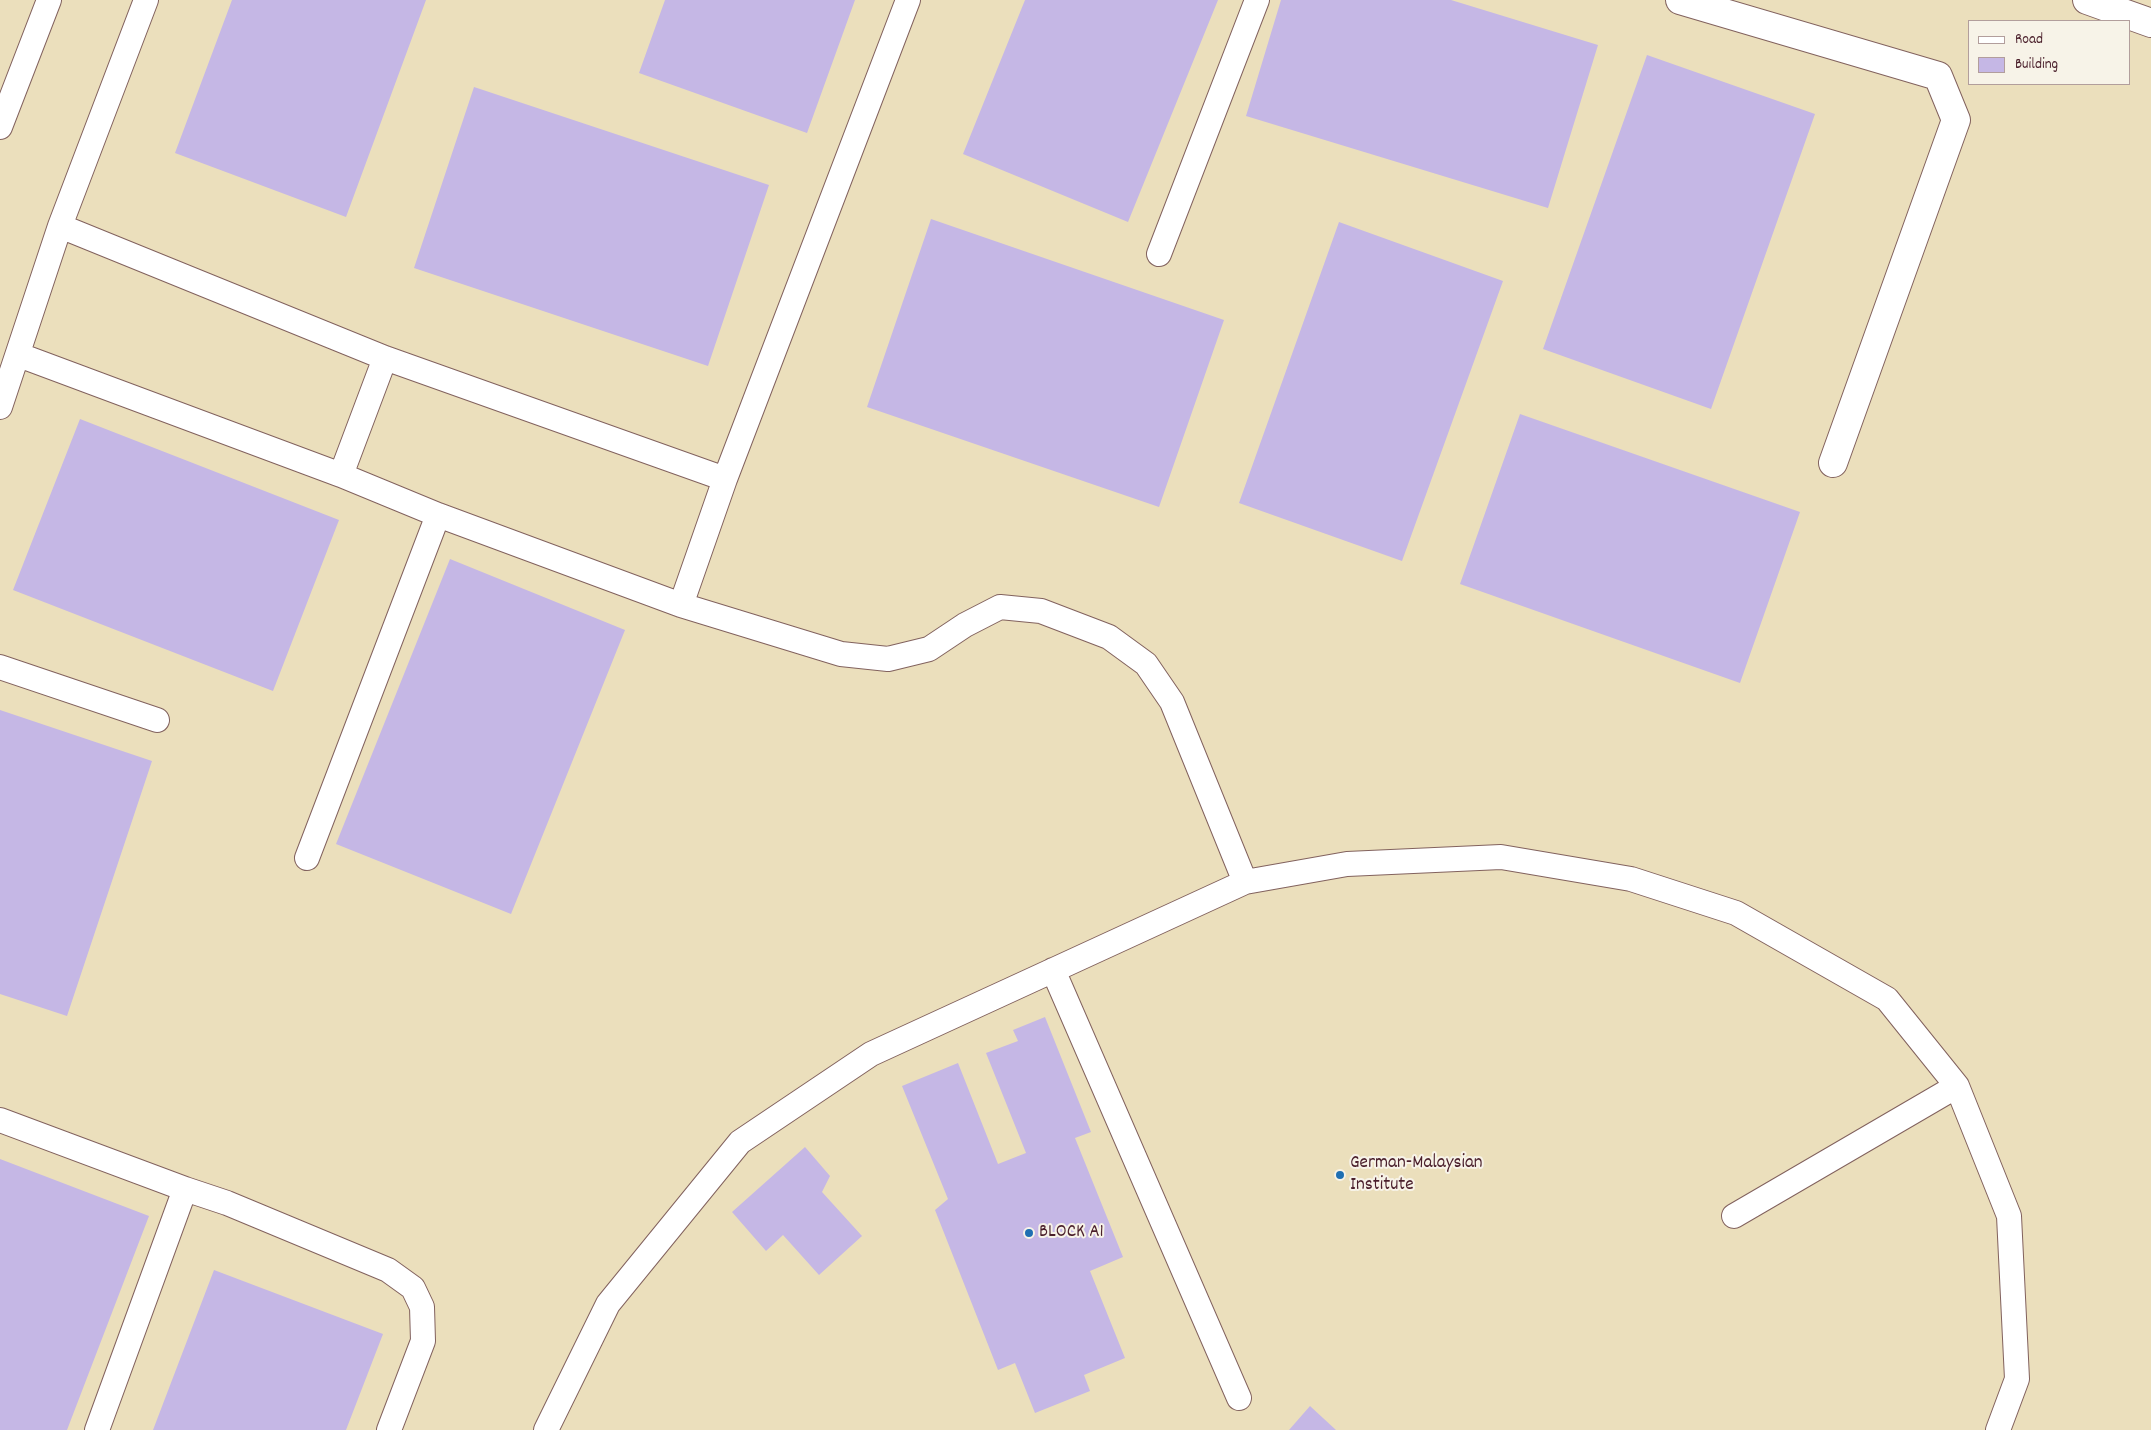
<!DOCTYPE html>
<html>
<head>
<meta charset="utf-8">
<style>
	body { margin:0 }
	#map { position:relative; width:2151px; height:1430px; overflow:hidden; background:#ebdfbc; font-family:Dekko,sans-serif }
	canvas { display:block }
	.legend { position:absolute; left:1968px; top:20px; width:162px; height:65px; box-sizing:border-box; background:#f7f3e8; border:1px solid #b29e9c; margin:0; padding:6px 9px; list-style:none; font-size:15px; color:#4a1f2b }
	.legend li { display:flex; align-items:center; gap:10px; height:25px }
	.legend b { width:25px; border:1px solid #b29e9c }
</style>
</head>
<body>
<div id="map">
<canvas width="2151" height="1430"></canvas>
<ul class="legend">
<li><b style="height:6px;background:#fff"></b>Road</li>
<li><b style="height:14px;background:#c5b7e5"></b>Building</li>
</ul>
</div>
<script>
const c = document.querySelector('canvas').getContext('2d');
c.lineJoin = 'round';
function fill(path, color) {
  c.fillStyle = color;
  c.fill(path, 'evenodd');
}
function strokePath(path, color, width, dash) {
  c.strokeStyle = color;
  c.lineWidth = width;
  c.lineCap = dash ? 'butt' : 'round';
  c.setLineDash(dash || []);
  c.stroke(path);
}
function drawText(font, color, halo, rows, align = 'center') {
  c.font = font + ' Dekko,sans-serif';
  c.lineWidth = 4;
  c.setLineDash([]);
  c.textBaseline = 'middle';
  c.strokeStyle = halo;
  c.fillStyle = color;
  for (const [text, x, y, turn = 0] of rows) {
    c.save();
    c.translate(x, y);
    c.rotate((+turn || 0) * Math.PI / 180);
    c.textAlign = isNaN(turn) ? turn : align;
    if (halo) c.strokeText(text, 0, 0);
    c.fillText(text, 0, 0);
    c.restore();
  }
}
fill(new Path2D(`
	M 232,0 L 426,0 L 346,217 L 175,153 Z
	M 665,0 L 855,0 L 807,133 L 639,73 Z
	M 1025,0 L 1218,0 L 1128,222 L 963,154 Z
	M 1281,0 L 1451,0 L 1598,45 L 1548,208 L 1246,116 Z
	M 1647,55 L 1815,114 L 1711,409 L 1543,349 Z
	M 474,87 L 769,185 L 708,366 L 414,268 Z
	M 931,219 L 1224,320 L 1159,507 L 867,407 Z
	M 1339,222 L 1503,281 L 1402,561 L 1239,503 Z
	M 1520,414 L 1800,512 L 1740,683 L 1460,584 Z
	M 80,419 L 339,520 L 273,691 L 13,590 Z
	M 450,559 L 625,630 L 511,914 L 336,844 Z
	M 0,710 L 152,761 L 67,1016 L 0,994 Z
	M 1045,1017 L 1091,1132 L 1075,1138 L 1123,1257 L 1090,1271 L 1125,1358 L 1084,1375 L 1090,1391 L 1035,1413 L 1015,1363 L 998,1370 L 935,1210 L 948,1199 L 902,1086 L 958,1063 L 998,1164 L 1026,1153 L 986,1053 L 1018,1041 L 1013,1030 Z
	M 805,1147 L 830,1176 L 822,1192 L 862,1236 L 819,1275 L 783,1235 L 766,1251 L 732,1212 Z
	M 0,1159 L 149,1216 L 67,1430 L 0,1430 Z
	M 214,1270 L 383,1334 L 346,1430 L 153,1430 Z
	M 1310,1406 L 1336,1430 L 1289,1430 Z`), '#c5b7e5');
const service = new Path2D(`
	M 0,127 L 49,0
	M 60,226 L 385,358 L 725,479
	M 1159,254 L 1257,0
	M 19,355 L 341,475 L 438,515 L 681,605 L 841,654 L 888,659 L 929,649 L 965,625 L 1000,607 L 1041,611 L 1109,637 L 1146,664 L 1172,702 L 1245,882
	M 0,407 L 60,226 L 146,0
	M 341,475 L 385,358
	M 681,605 L 725,479 L 908,0
	M 0,667 L 157,720
	M 307,858 L 438,515
	M 1053,970 L 1239,1398
	M 0,1120 L 185,1189
	M 1734,1216 L 1957,1086
	M 97,1430 L 185,1189 L 227,1203 L 388,1270 L 413,1288 L 422,1307 L 423,1341 L 389,1430
	M 546,1430 L 608,1304 L 740,1142 L 871,1054 L 1245,882 L 1347,864 L 1501,857 L 1631,879 L 1736,913 L 1887,999 L 1957,1086 L 2009,1216 L 2017,1379 L 1998,1430`);
const minor = new Path2D(`
	M 1680,0 L 1938,76 L 1956,120 L 1833,463`);
const tertiary = new Path2D(`
	M 2087,0 L 2151,23`);
strokePath(service, '#82625e', 26);
strokePath(minor, '#82625e', 30);
strokePath(tertiary, '#82625e', 30);
strokePath(service, '#fff', 24);
strokePath(minor, '#fff', 28);
strokePath(tertiary, '#fff', 28);
for (const [x, y, r, color] of [
	[1340,1175,5,"#1f6fb2"],
	[1029,1233,5,"#1f6fb2"]
]) {
  const dot = new Path2D();
  dot.arc(x, y, r, 0, 2 * Math.PI);
  c.fillStyle = color;
  c.fill(dot);
  strokePath(dot, '#f7f3e8', 2);
}
drawText('19px', '#4a1f2b', '#f7f3e8', [
	["German-Malaysian",1350,1164],
	["Institute",1350,1186],
	["BLOCK A1",1039,1233]
], 'left');
</script>
</body>
</html>
